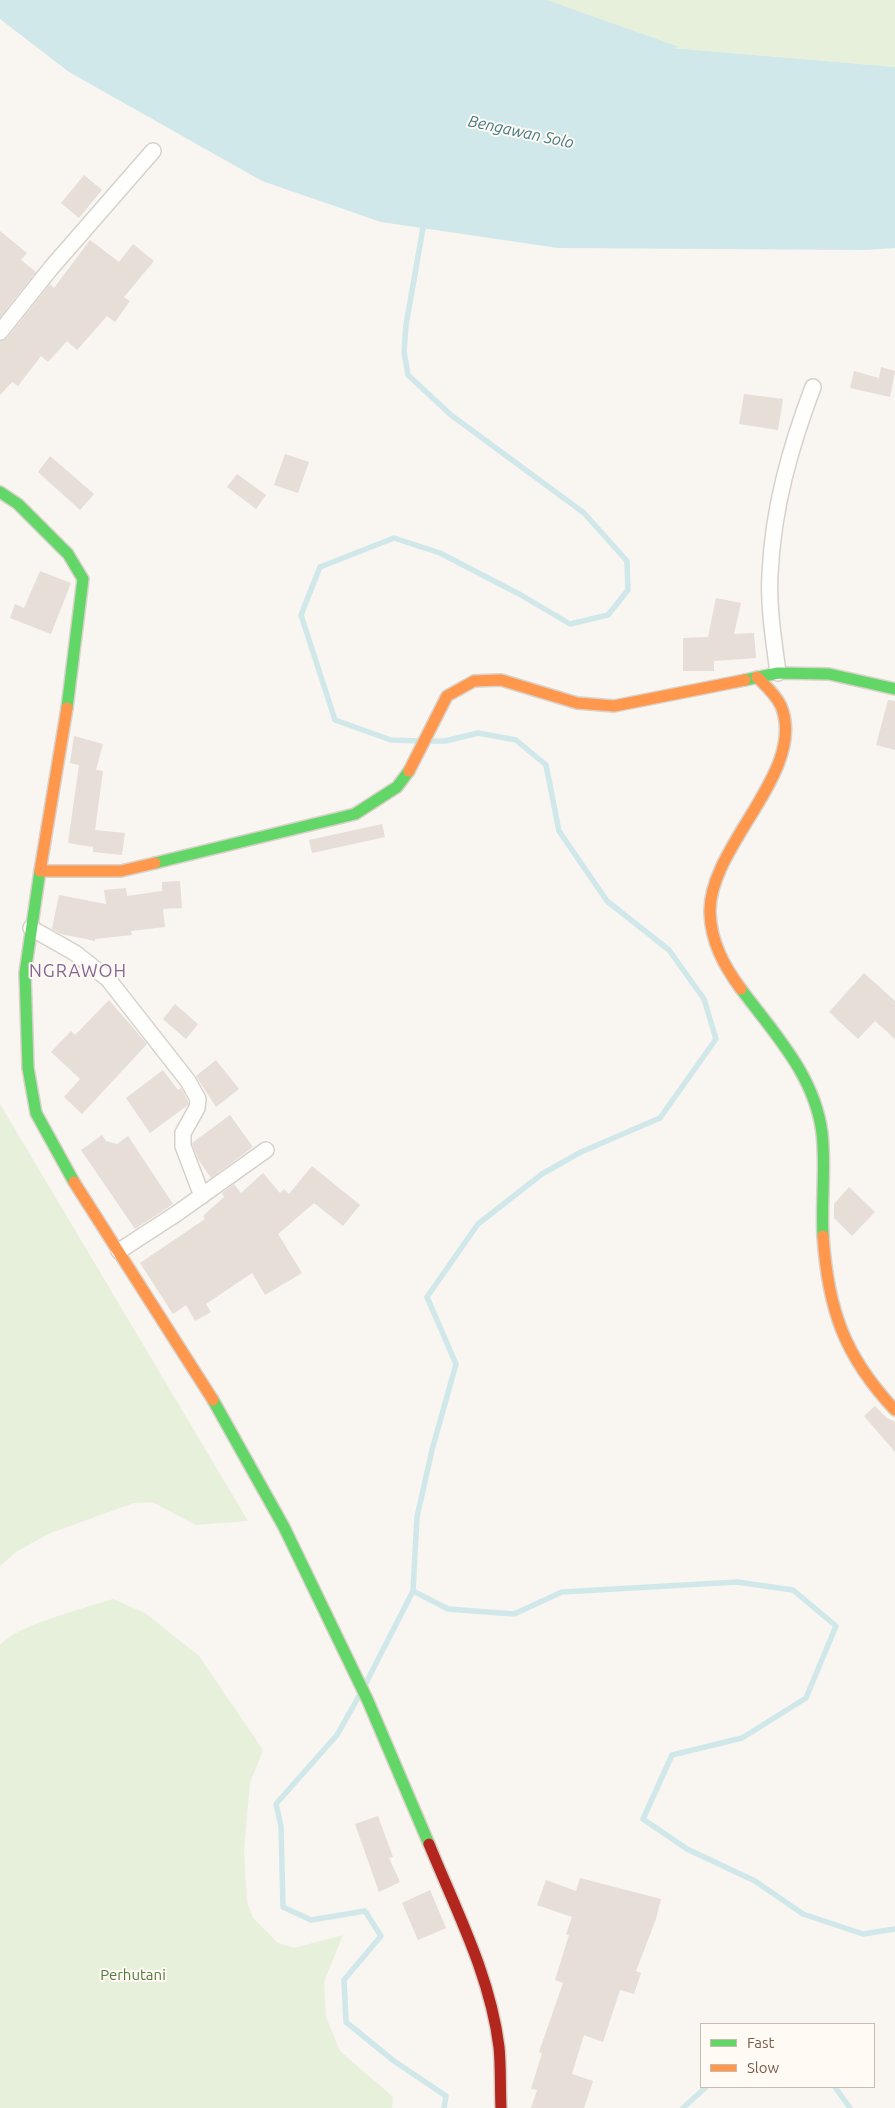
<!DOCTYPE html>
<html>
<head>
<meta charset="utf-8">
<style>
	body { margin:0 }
	#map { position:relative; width:895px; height:2108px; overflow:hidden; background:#f9f5f0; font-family:Ubuntu,sans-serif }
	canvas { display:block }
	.legend { position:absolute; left:700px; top:2023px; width:175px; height:65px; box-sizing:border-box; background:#fffaf3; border:1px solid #cabbb1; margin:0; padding:6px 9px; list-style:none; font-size:15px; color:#7a5c4d }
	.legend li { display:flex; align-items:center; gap:10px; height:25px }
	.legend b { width:25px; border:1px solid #cabbb1 }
</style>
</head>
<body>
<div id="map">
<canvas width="895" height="2108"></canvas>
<ul class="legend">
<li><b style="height:6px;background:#63d668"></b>Fast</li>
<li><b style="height:6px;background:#ff974d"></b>Slow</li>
</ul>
</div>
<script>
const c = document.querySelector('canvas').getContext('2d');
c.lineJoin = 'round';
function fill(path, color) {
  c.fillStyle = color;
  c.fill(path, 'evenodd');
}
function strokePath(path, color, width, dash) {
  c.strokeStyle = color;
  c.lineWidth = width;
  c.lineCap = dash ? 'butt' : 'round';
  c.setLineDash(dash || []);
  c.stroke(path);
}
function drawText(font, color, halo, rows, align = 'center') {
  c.font = font + ' Ubuntu,sans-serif';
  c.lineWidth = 4;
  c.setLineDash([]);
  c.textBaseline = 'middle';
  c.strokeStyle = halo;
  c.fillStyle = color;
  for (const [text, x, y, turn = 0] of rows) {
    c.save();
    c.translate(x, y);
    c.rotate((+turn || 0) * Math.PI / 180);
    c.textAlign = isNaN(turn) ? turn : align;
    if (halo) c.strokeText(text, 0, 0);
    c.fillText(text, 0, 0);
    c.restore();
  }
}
fill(new Path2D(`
	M 547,0 L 895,0 L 895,67 L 662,47 L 677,47 Z
	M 0,1104 L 248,1521 L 196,1525 L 152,1502 L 134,1503 L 48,1534 L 16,1552 L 0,1566 Z
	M 113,1599 L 145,1613 L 199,1656 L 263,1750 L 250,1783 L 244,1851 L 247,1902 L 253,1918 L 278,1943 L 294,1948 L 343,1935 L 324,1982 L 326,2017 L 340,2051 L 393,2097 L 392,2108 L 0,2108 L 0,1645 C 17,1625 85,1608 113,1599 Z`), '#e7f0db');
fill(new Path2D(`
	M 0,0 L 547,0 L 679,47 L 673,48 L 895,67 L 895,248 L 864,250 L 558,248 L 381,222 L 262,181 L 69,72 L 0,19 Z`), '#d0e8ea');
strokePath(new Path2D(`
	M 419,741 L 391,740 L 335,720 L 301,615 L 320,567 L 394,538 L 440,553 L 521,595 L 570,624 L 608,615 L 628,590 L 627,561 L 584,513 L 451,415 L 408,375 L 404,352 L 406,325 L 423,228
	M 413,1591 L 448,1609 L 514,1614 L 562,1592 L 737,1582 L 793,1590 L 836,1626 L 806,1698 L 742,1738 L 672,1755 L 643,1819 L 687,1849 L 755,1881 L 803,1914 L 863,1934 L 895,1929
	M 365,1685 L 413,1591 L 417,1517 L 432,1450 L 456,1364 L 427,1297 L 478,1224 L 542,1174 L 581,1152 L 660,1118 L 716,1039 L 704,999 L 669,950 L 607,901 L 559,831 L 546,765 L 516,740 L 478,733 L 445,741 L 428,741
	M 359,1696 L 337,1735 L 276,1804 L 281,1826 L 283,1907 L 311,1920 L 365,1911 L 381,1936 L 344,1980 L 346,2022 L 394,2061 L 446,2096 L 444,2108
	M 835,2087 L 850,2108
	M 683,2108 L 706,2087`), '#d0e8ea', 5.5);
fill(new Path2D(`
	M 84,175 L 102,190 L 79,218 L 61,203 Z
	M 0,231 L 27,253 L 21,260 L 36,272 L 0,317 Z
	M 90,240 L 119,262 L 133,244 L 154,261 L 124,297 L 130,301 L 115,322 L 107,316 L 77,350 L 67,341 L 48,362 L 41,356 L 18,386 L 12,382 L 0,395 L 0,341 L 7,338 L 50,284 L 54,288 Z
	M 881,367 L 895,371 L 890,397 L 850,388 L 854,371 L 879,378 Z
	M 744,394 L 783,399 L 778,430 L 739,424 Z
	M 285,454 L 309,462 L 298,493 L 274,485 Z
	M 50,456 L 94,494 L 80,510 L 38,472 Z
	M 237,474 L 266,495 L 256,509 L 227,487 Z
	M 40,571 L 71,583 L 51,634 L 10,618 L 15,604 L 24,608 Z
	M 716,598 L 741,603 L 734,634 L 754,633 L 756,658 L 714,661 L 714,671 L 683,671 L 683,638 L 708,637 Z
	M 888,700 L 895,701 L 895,750 L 876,745 Z
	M 74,736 L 103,744 L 96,770 L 103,771 L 95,830 L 125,833 L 122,855 L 93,852 L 93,847 L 68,843 L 79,765 L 70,763 Z
	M 382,824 L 385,837 L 312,853 L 309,840 Z
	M 180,881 L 182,908 L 163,909 L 165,927 L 131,931 L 132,935 L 95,939 L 95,941 L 61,934 L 52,929 L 59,895 L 106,904 L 104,890 L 126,888 L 127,896 L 162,891 L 162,882 Z
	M 864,973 L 895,1001 L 895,1039 L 875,1021 L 858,1039 L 829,1012 Z
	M 109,1000 L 147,1044 L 82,1114 L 64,1097 L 80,1079 L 51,1052 L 71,1031 L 75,1035 Z
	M 175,1004 L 198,1024 L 186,1039 L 163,1019 Z
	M 216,1060 L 239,1089 L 216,1107 L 196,1076 Z
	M 163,1070 L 178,1090 L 181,1088 L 188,1101 L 188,1105 L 150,1133 L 126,1098 Z
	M 230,1115 L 253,1147 L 211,1178 L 198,1159 L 192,1143 Z
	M 102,1135 L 106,1141 L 117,1144 L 128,1136 L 173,1204 L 135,1229 L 81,1150 Z
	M 312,1166 L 360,1205 L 343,1226 L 314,1203 L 278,1234 L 302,1273 L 265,1295 L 252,1273 L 206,1304 L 211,1312 L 195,1321 L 186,1305 L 173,1314 L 140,1263 L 205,1219 L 203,1216 L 224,1197 L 222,1193 L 234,1184 L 241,1193 L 263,1173 L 280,1193 L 284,1189 L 289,1194 Z
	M 849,1187 L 875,1212 L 852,1236 L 834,1218 L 834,1204 Z
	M 875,1406 L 887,1418 L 895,1422 L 895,1452 L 864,1416 Z
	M 378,1816 L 393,1857 L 389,1858 L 400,1882 L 379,1892 L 355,1824 Z
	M 580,1878 L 661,1899 L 656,1919 L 636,1971 L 641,1973 L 634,1994 L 620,1990 L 603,2042 L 584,2035 L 572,2074 L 593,2081 L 584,2108 L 531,2108 L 537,2090 L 531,2089 L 542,2053 L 539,2052 L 563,1983 L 555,1980 L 569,1935 L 566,1934 L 572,1917 L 537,1905 L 546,1880 L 576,1891 Z
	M 430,1890 L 446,1928 L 418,1940 L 402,1903 Z`), '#e6ded7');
const street = new Path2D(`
	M 0,332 L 51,268 L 153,151
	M 778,673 C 774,641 768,607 770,574 C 773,508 790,448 813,387
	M 31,928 L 75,953 L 108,979 L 188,1081 L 198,1099 L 197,1108 L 183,1133 L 183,1146 L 202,1196
	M 119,1251 L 176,1214 L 266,1150`);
const fast = new Path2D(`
	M 0,492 L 18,504 L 68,554 L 83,579 L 67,708
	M 745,680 L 778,673 L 829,674 L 895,689
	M 155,863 L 355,814 L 397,787 L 409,771
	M 40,871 L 25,973 L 28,1068 L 36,1113 L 74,1182
	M 741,989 C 774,1033 815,1076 822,1133 C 826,1167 821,1202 823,1236
	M 213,1400 L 284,1527 L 368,1701 L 429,1844`);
const slow = new Path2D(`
	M 67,708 L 40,871 L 121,871 L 155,863
	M 409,771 L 447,696 L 474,681 L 501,680 L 577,703 L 614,706 L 745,680
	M 741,989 C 724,966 711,942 710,913 C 708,846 808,771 781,706 C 776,695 766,686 757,677
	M 74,1182 L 213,1400
	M 823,1236 C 828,1309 844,1356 895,1410`);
const jam = new Path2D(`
	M 429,1844 C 456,1910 490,1975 499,2047 C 501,2067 500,2088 501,2108`);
strokePath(street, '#d7d1cb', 18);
strokePath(fast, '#d9d2cb', 14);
strokePath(slow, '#d9d2cb', 14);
strokePath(jam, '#d9d2cb', 14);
strokePath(street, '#fefefd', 15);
strokePath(fast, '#63d668', 11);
strokePath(slow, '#ff974d', 11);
strokePath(jam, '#b3261e', 11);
drawText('15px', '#537a41', '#fffaf3', [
	["Perhutani",133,1975]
]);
drawText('italic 16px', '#437c86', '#fffaf3', [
	["Bengawan Solo",521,132,12]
]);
c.letterSpacing = '1px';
drawText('18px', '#846695', '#fffaf3', [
	["NGRAWOH",78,971]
]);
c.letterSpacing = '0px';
</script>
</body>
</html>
